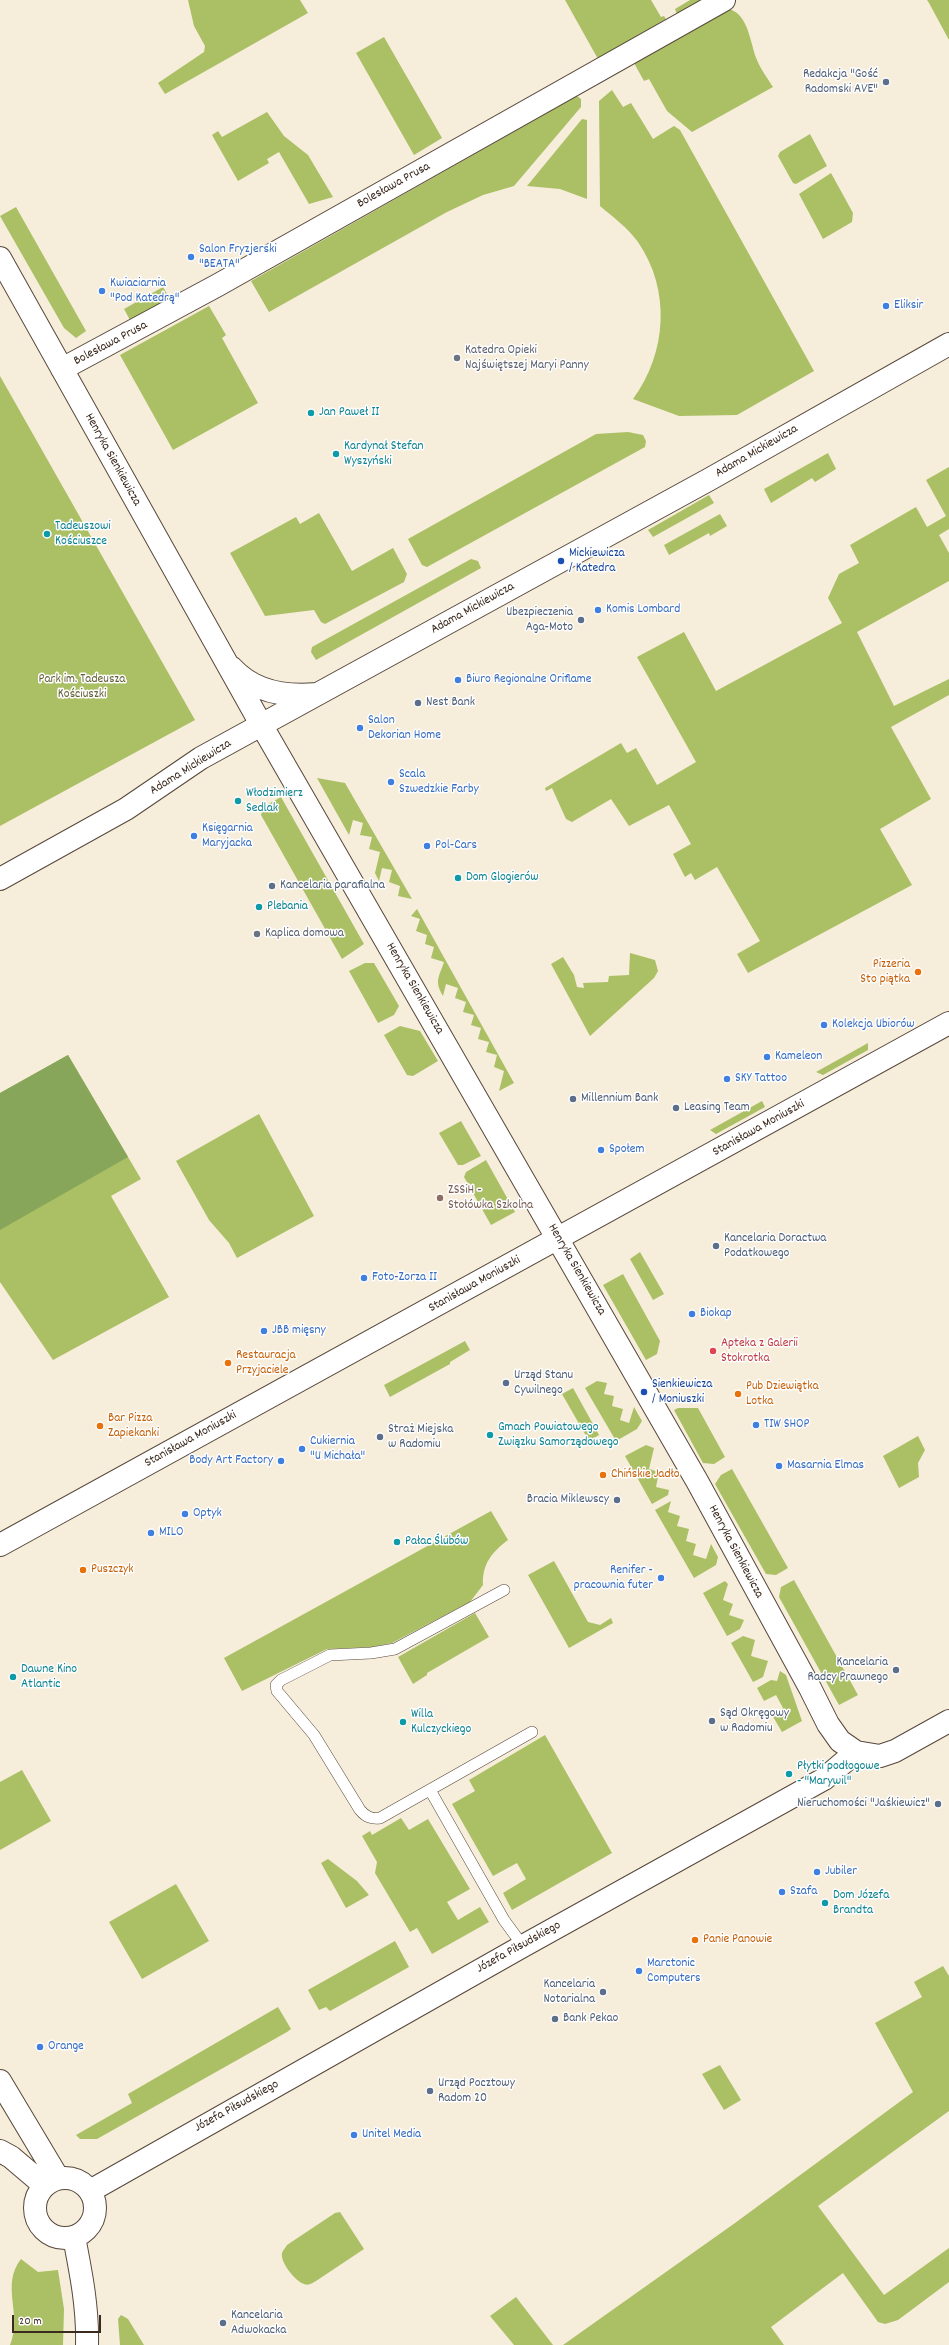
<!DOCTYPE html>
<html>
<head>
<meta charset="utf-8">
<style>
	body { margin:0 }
	#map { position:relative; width:949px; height:2345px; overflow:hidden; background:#f6eddb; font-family:Dekko,sans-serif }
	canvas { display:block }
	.scale { position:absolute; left:12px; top:2315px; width:89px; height:18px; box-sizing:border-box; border:2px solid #3b2a1e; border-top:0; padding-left:5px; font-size:12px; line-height:14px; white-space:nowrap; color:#3b2a1e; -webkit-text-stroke:3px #fff; paint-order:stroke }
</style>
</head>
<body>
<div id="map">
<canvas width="949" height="2345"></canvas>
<div class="scale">20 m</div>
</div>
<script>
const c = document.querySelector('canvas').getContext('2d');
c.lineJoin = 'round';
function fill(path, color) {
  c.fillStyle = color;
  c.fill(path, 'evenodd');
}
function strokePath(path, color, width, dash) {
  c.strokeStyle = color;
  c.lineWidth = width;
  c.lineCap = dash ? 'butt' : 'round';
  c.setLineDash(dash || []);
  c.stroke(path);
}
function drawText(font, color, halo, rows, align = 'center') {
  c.font = font + ' Dekko,sans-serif';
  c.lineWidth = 3;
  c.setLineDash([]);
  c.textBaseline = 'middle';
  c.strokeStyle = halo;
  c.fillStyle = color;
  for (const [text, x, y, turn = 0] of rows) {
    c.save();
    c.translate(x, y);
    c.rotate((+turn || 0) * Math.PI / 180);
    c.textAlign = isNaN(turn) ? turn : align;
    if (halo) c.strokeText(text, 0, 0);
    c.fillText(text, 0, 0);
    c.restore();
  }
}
fill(new Path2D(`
	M 188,0 L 300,0 L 308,13 L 165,94 L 158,83 L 204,52 L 205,46 L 194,26 Z
	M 565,0 L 651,0 L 661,17 L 664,16 L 666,19 L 598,59 Z
	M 690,0 L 701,0 L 677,14 L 675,9 Z
	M 927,0 L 949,0 L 949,40 L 929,3 Z
	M 728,9 C 749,13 750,44 757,60 C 761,70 768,79 773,87 L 692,132 L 667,111 L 649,79 L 644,81 L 634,63 Z
	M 384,37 L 442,138 L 414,155 L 356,53 Z
	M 612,90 L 623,107 L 631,103 L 653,139 L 674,126 L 680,130 L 814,371 L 737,415 L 679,416 L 633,399 C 667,353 671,290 638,242 C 628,228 613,217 600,206 L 599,101 Z
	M 577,96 L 581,99 L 581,107 L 514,186 L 483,195 L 447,212 L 269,312 L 251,281 Z
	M 267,112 L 284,136 L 308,155 L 333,197 L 309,204 L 279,152 L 267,159 L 269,163 L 238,181 L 212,135 L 218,131 L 222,137 Z
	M 582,119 L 587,120 L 587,199 L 560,189 L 527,186 Z
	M 810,134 L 827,166 L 796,184 L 793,183 L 778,156 L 780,152 Z
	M 831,173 L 853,213 L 852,222 L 823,239 L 799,194 Z
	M 16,207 L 86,331 L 76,338 L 64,328 L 0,216 Z
	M 163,287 L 170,299 L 130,320 L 124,309 Z
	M 209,306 L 226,335 L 222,338 L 258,403 L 173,450 L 120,355 Z
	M 0,376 L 195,720 L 0,826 Z
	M 628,432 L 643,435 L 646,441 L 645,447 L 427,567 L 422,565 L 408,539 L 596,434 Z
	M 828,453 L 836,469 L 815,482 L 812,478 L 771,503 L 764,489 Z
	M 949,467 L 949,529 L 939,535 L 949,553 L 949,581 L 857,632 L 894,706 L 949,679 L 949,695 L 891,727 L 931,799 L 880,829 L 912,885 L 748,973 L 737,954 L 760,941 L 717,867 L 695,880 L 691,873 L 685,877 L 673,854 L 691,844 L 669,805 L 629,826 L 611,799 L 572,822 L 566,819 L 552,788 L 546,791 L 545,788 L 621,743 L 627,753 L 636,748 L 657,785 L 696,762 L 637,657 L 684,632 L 716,691 L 842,623 L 828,598 L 839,574 L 859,563 L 850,545 L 916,507 L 927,527 L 946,516 L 926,480 Z
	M 709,495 L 714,503 L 653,537 L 648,530 Z
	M 319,513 L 352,571 L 393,548 L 407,574 L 404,582 L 325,624 L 321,622 L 314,610 L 265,616 L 230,553 L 296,517 L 300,524 Z
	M 720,514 L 727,526 L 710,536 L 709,533 L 669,555 L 664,545 Z
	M 471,559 L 478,561 L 481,568 L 316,660 L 311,652 L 312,647 Z
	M 317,778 L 345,783 L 412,899 L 398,896 L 400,886 L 389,882 L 392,870 L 382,868 L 379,881 L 375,873 L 380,852 L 369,849 L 372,837 L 360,835 L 363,823 L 353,820 L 349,835 Z
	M 281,797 L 364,944 L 342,959 L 261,815 L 263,807 Z
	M 417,909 L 514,1083 L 499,1091 L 504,1071 L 494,1067 L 497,1055 L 486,1052 L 489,1042 L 478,1039 L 481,1028 L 471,1025 L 474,1015 L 463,1012 L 466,1002 L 455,998 L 458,988 L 446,984 L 443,996 C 434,981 439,977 444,962 L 431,958 L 434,947 L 425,944 L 427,935 L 416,931 L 420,919 L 411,916 Z
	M 630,953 L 655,960 L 658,971 L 654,978 L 590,1036 L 551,964 L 563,957 L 574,975 L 577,987 L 584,988 L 583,983 L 608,982 L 609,976 L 629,975 Z
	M 365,963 L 374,963 L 399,1006 L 394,1015 L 378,1023 L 349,971 Z
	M 400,1026 L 420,1031 L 438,1061 L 413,1076 L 407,1075 L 384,1035 Z
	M 868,1043 L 868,1050 L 823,1075 L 816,1072 Z
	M 68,1055 L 141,1179 L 111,1196 L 169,1297 L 53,1360 L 0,1282 L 0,1093 Z
	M 762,1101 L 765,1107 L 716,1134 L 710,1130 Z
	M 259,1114 L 314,1216 L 237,1258 L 229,1243 L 209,1220 L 176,1161 Z
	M 461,1121 L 481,1156 L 463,1165 L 458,1165 L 439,1133 Z
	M 486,1160 L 515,1212 L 491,1225 L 464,1177 L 466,1172 Z
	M 640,1252 L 664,1294 L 653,1300 L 630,1259 Z
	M 623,1274 L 660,1341 L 657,1354 L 646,1360 L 603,1285 Z
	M 465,1341 L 470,1350 L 450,1362 L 450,1364 L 390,1397 L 384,1385 Z
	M 597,1381 L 607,1383 L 604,1394 L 614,1396 L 612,1406 L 623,1409 L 620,1420 L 629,1423 L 634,1407 L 642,1421 L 637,1429 L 616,1441 L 585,1388 Z
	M 573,1388 L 599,1435 L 589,1441 L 562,1394 Z
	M 678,1408 L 698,1408 L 725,1457 L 714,1464 L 703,1463 L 674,1410 Z
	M 918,1436 L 925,1450 L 918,1463 L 919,1477 L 899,1488 L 883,1456 Z
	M 646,1445 L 654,1448 L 649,1469 L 659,1472 L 656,1487 L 669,1490 L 668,1495 L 652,1504 L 625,1456 Z
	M 732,1469 L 788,1568 L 776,1575 L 766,1574 L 715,1484 L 721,1475 Z
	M 671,1501 L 668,1512 L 680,1516 L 677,1526 L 689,1529 L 686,1541 L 696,1544 L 693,1555 L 706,1559 L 711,1544 L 718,1557 L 716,1565 L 694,1578 L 655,1510 Z
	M 491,1511 L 508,1540 C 492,1552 482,1564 483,1585 L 470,1602 L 392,1643 L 372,1647 L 327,1649 L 242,1691 L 224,1658 Z
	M 554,1561 L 588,1622 L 600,1625 L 611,1618 L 613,1623 L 569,1648 L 528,1575 Z
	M 794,1580 L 858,1695 L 839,1705 L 779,1597 L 781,1587 Z
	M 725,1581 L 728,1584 L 723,1600 L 733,1604 L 729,1615 L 744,1620 L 740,1629 L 727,1636 L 703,1593 Z
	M 475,1613 L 489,1637 L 427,1673 L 427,1675 L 413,1684 L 398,1657 Z
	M 743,1636 L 755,1640 L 751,1656 L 768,1661 L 763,1677 L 753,1682 L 731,1643 Z
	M 780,1671 L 786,1675 L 802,1721 L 782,1732 L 772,1715 L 783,1708 L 776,1695 L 764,1701 L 757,1688 L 771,1680 L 777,1681 Z
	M 545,1735 L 612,1853 L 512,1910 L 503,1893 L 526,1879 L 517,1863 L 493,1876 L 452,1804 L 475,1791 L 469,1780 Z
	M 22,1770 L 51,1821 L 0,1850 L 0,1782 Z
	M 401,1818 L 409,1830 L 428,1819 L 470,1889 L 447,1902 L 458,1920 L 480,1907 L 489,1922 L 432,1954 L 417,1928 L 410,1932 L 375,1873 L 377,1862 L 362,1836 L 370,1831 L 372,1835 Z
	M 328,1859 L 357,1881 L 369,1895 L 346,1908 L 321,1863 Z
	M 176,1884 L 209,1941 L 142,1979 L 109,1922 Z
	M 395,1941 L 409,1967 L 330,2011 L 326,2007 L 319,2010 L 308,1990 Z
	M 943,1966 L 949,1976 L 949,2111 L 818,2206 L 884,2295 L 949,2248 L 949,2282 L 898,2320 L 885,2324 L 878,2322 L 843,2273 L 771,2327 L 784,2345 L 563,2345 L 735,2223 L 913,2092 L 875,2023 L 922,1997 L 914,1982 Z
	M 278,2007 L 291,2029 L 287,2032 L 97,2139 L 80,2139 L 76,2135 L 132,2103 L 128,2094 Z
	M 720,2065 L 741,2100 L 724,2110 L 702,2074 Z
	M 340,2212 L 364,2249 L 316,2281 C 312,2283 309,2286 304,2284 C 295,2281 280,2262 282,2253 C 283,2250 286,2247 287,2245 L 335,2213 Z
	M 21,2259 L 38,2272 L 58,2270 L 64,2309 L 63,2345 L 10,2345 C 23,2314 0,2286 21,2259 Z
	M 516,2297 L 553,2345 L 514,2345 L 490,2316 Z
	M 121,2315 L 128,2319 L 144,2345 L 120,2345 L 118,2319 Z`), '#abc064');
fill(new Path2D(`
	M 68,1055 L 128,1157 L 0,1230 L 0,1093 Z`), '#88a65a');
const lane = new Path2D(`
	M 504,1590 L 395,1649 L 371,1653 L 330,1655 L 281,1680 L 276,1685 L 277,1691 L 314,1735 L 360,1810 C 366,1817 371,1819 380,1818 L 532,1732
	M 430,1790 L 504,1920 L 523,1946`);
const street = new Path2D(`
	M 0,258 L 262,726 L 697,1481 L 810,1688 L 828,1724 L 840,1741 L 856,1752 L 880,1756 L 895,1751 L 949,1721
	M 62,369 L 218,285 L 724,0
	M 232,668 C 254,692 286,697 317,694
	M 0,879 L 126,809 L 201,758 L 710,479 L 949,344
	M 0,1545 L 949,1023
	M 0,2081 L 58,2178
	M 0,2151 L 11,2157 L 44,2185
	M35 2208a30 30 0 1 1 60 0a30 30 0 1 1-60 0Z
	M 90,2191 L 523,1946 L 824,1779 L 856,1752
	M 74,2237 C 81,2273 88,2308 87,2345`);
strokePath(lane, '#57473a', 12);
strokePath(street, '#57473a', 24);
strokePath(lane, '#fff', 11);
strokePath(street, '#fff', 22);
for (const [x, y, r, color] of [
	[886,82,4,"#5c6f8a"],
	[191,257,4,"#3f7fe0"],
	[102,291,4,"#3f7fe0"],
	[886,306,4,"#3f7fe0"],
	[457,358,4,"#6b7280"],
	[311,413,4,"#0f9aa8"],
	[336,454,4,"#0f9aa8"],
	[47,534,4,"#0f9aa8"],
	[561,561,4,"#1a4fb4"],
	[598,610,4,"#3f7fe0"],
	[581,620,4,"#5c6f8a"],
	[458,680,4,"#3f7fe0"],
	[418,703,4,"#5c6f8a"],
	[360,728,4,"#3f7fe0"],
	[391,782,4,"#3f7fe0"],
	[238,801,4,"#0f9aa8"],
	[194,836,4,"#3f7fe0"],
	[427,846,4,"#3f7fe0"],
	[458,878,4,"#0f9aa8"],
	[272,886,4,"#5c6f8a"],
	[259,907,4,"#0f9aa8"],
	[257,934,4,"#6b7280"],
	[918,972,4,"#e8710a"],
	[824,1025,4,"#3f7fe0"],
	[767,1057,4,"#3f7fe0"],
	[727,1079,4,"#3f7fe0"],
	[573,1099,4,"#5c6f8a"],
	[676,1108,4,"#5c6f8a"],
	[601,1150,4,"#3f7fe0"],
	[440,1198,4,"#8d6e63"],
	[716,1246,4,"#5c6f8a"],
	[364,1278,4,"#3f7fe0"],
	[692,1314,4,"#3f7fe0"],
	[264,1331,4,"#3f7fe0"],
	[713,1351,4,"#e0444e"],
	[228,1363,4,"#e8710a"],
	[506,1383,4,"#5c6f8a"],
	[644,1392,4,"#1a4fb4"],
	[738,1394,4,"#e8710a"],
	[756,1425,4,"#3f7fe0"],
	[100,1426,4,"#e8710a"],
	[490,1435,4,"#0f9aa8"],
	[380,1437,4,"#5c6f8a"],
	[302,1449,4,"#3f7fe0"],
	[281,1461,4,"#3f7fe0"],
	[779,1466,4,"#3f7fe0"],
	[603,1475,4,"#e8710a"],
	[617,1500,4,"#5c6f8a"],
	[185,1514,4,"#3f7fe0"],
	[151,1533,4,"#3f7fe0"],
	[397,1542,4,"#0f9aa8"],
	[83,1570,4,"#e8710a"],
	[661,1578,4,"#3f7fe0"],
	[896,1670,4,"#5c6f8a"],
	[13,1677,4,"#0f9aa8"],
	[712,1721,4,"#5c6f8a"],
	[403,1722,4,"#0f9aa8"],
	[789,1774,4,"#0f9aa8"],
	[938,1804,4,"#5c6f8a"],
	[817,1872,4,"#3f7fe0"],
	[782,1892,4,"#3f7fe0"],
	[825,1903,4,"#0f9aa8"],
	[695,1940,4,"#e8710a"],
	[639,1971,4,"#3f7fe0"],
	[603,1992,4,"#5c6f8a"],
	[555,2019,4,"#5c6f8a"],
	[40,2047,4,"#3f7fe0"],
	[430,2091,4,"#5c6f8a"],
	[354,2135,4,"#3f7fe0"],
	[223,2323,4,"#5c6f8a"]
]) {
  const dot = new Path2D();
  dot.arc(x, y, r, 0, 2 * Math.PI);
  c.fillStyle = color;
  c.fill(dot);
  strokePath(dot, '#fff', 1.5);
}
drawText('13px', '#4e5e75', '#fff', [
	["Redakcja \"Gość",878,75,"right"],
	["Radomski AVE\"",878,90,"right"],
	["Ubezpieczenia",573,613,"right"],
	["Aga-Moto",573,628,"right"],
	["Nest Bank",426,703],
	["Kancelaria parafialna",280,886],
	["Millennium Bank",581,1099],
	["Leasing Team",684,1108],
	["Kancelaria Doractwa",724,1239],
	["Podatkowego",724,1254],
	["Urząd Stanu",514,1376],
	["Cywilnego",514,1391],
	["Straż Miejska",388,1430],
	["w Radomiu",388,1445],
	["Bracia Miklewscy",609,1500,"right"],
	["Kancelaria",888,1663,"right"],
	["Radcy Prawnego",888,1678,"right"],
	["Sąd Okręgowy",720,1714],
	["w Radomiu",720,1729],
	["Nieruchomości \"Jaśkiewicz\"",930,1804,"right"],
	["Kancelaria",595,1985,"right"],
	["Notarialna",595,2000,"right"],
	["Bank Pekao",563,2019],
	["Urząd Pocztowy",438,2084],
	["Radom 20",438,2099],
	["Kancelaria",231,2316],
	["Adwokacka",231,2331]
], 'left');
drawText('13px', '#3b2a1e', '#fff', [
	["Bolesława Prusa",394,186,-29],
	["Bolesława Prusa",111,344,-28],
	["Adama Mickiewicza",757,452,-30],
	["Henryka Sienkiewicza",112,460,61],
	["Adama Mickiewicza",473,609,-29],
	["Adama Mickiewicza",191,768,-32],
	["Henryka Sienkiewicza",414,989,60],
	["Stanisława Moniuszki",759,1129,-29],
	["Henryka Sienkiewicza",576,1270,60],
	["Stanisława Moniuszki",475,1285,-29],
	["Stanisława Moniuszki",191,1440,-29],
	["Henryka Sienkiewicza",735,1552,62],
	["Józefa Piłsudskiego",519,1948,-29],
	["Józefa Piłsudskiego",237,2107,-29]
]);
drawText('13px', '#366cbe', '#fff', [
	["Salon Fryzjerski",199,250],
	["\"BEATA\"",199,265],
	["Kwiaciarnia",110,284],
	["\"Pod Katedrą\"",110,299],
	["Eliksir",894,306],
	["Komis Lombard",606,610],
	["Biuro Regionalne Oriflame",466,680],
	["Salon",368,721],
	["Dekorian Home",368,736],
	["Scala",399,775],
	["Szwedzkie Farby",399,790],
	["Księgarnia",202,829],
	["Maryjacka",202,844],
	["Pol-Cars",435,846],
	["Kolekcja Ubiorów",832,1025],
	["Kameleon",775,1057],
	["SKY Tattoo",735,1079],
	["Społem",609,1150],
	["Foto-Zorza II",372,1278],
	["Biokap",700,1314],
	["JBB mięsny",272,1331],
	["TIW SHOP",764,1425],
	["Cukiernia",310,1442],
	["\"U Michała\"",310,1457],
	["Body Art Factory",273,1461,"right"],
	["Masarnia Elmas",787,1466],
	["Optyk",193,1514],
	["MILO",159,1533],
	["Renifer -",653,1571,"right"],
	["pracownia futer",653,1586,"right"],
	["Jubiler",825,1872],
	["Szafa",790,1892],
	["Marctonic",647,1964],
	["Computers",647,1979],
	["Orange",48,2047],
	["Unitel Media",362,2135]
], 'left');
drawText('13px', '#5b616d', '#fff', [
	["Katedra Opieki",465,351],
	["Najświętszej Maryi Panny",465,366],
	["Kaplica domowa",265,934]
], 'left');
drawText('13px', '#0d838f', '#fff', [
	["Jan Paweł II",319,413],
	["Kardynał Stefan",344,447],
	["Wyszyński",344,462],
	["Tadeuszowi",55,527],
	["Kościuszce",55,542],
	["Włodzimierz",246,794],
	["Sedlak",246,809],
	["Dom Glogierów",466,878],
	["Plebania",267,907],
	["Gmach Powiatowego",498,1428],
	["Związku Samorządowego",498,1443],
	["Pałac Ślubów",405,1542],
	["Dawne Kino",21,1670],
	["Atlantic",21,1685],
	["Willa",411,1715],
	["Kulczyckiego",411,1730],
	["Płytki podłogowe",797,1767],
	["- \"Marywil\"",797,1782],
	["Dom Józefa",833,1896],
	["Brandta",833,1911]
], 'left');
drawText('13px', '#164399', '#fff', [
	["Mickiewicza",569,554],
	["/ Katedra",569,569],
	["Sienkiewicza",652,1385],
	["/ Moniuszki",652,1400]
], 'left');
drawText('13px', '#625e36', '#fff', [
	["Park im. Tadeusza",82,680],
	["Kościuszki",82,695]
]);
drawText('13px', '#c56008', '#fff', [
	["Pizzeria",910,965,"right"],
	["Sto piątka",910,980,"right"],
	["Restauracja",236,1356],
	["Przyjaciele",236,1371],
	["Pub Dziewiątka",746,1387],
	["Lotka",746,1402],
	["Bar Pizza",108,1419],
	["Zapiekanki",108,1434],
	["Chińskie Jadło",611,1475],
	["Puszczyk",91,1570],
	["Panie Panowie",703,1940]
], 'left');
drawText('13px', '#785e54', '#fff', [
	["ZSSiH -",448,1191],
	["Stołówka Szkolna",448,1206]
], 'left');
drawText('13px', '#be3a42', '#fff', [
	["Apteka z Galerii",721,1344],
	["Stokrotka",721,1359]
], 'left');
</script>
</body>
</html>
